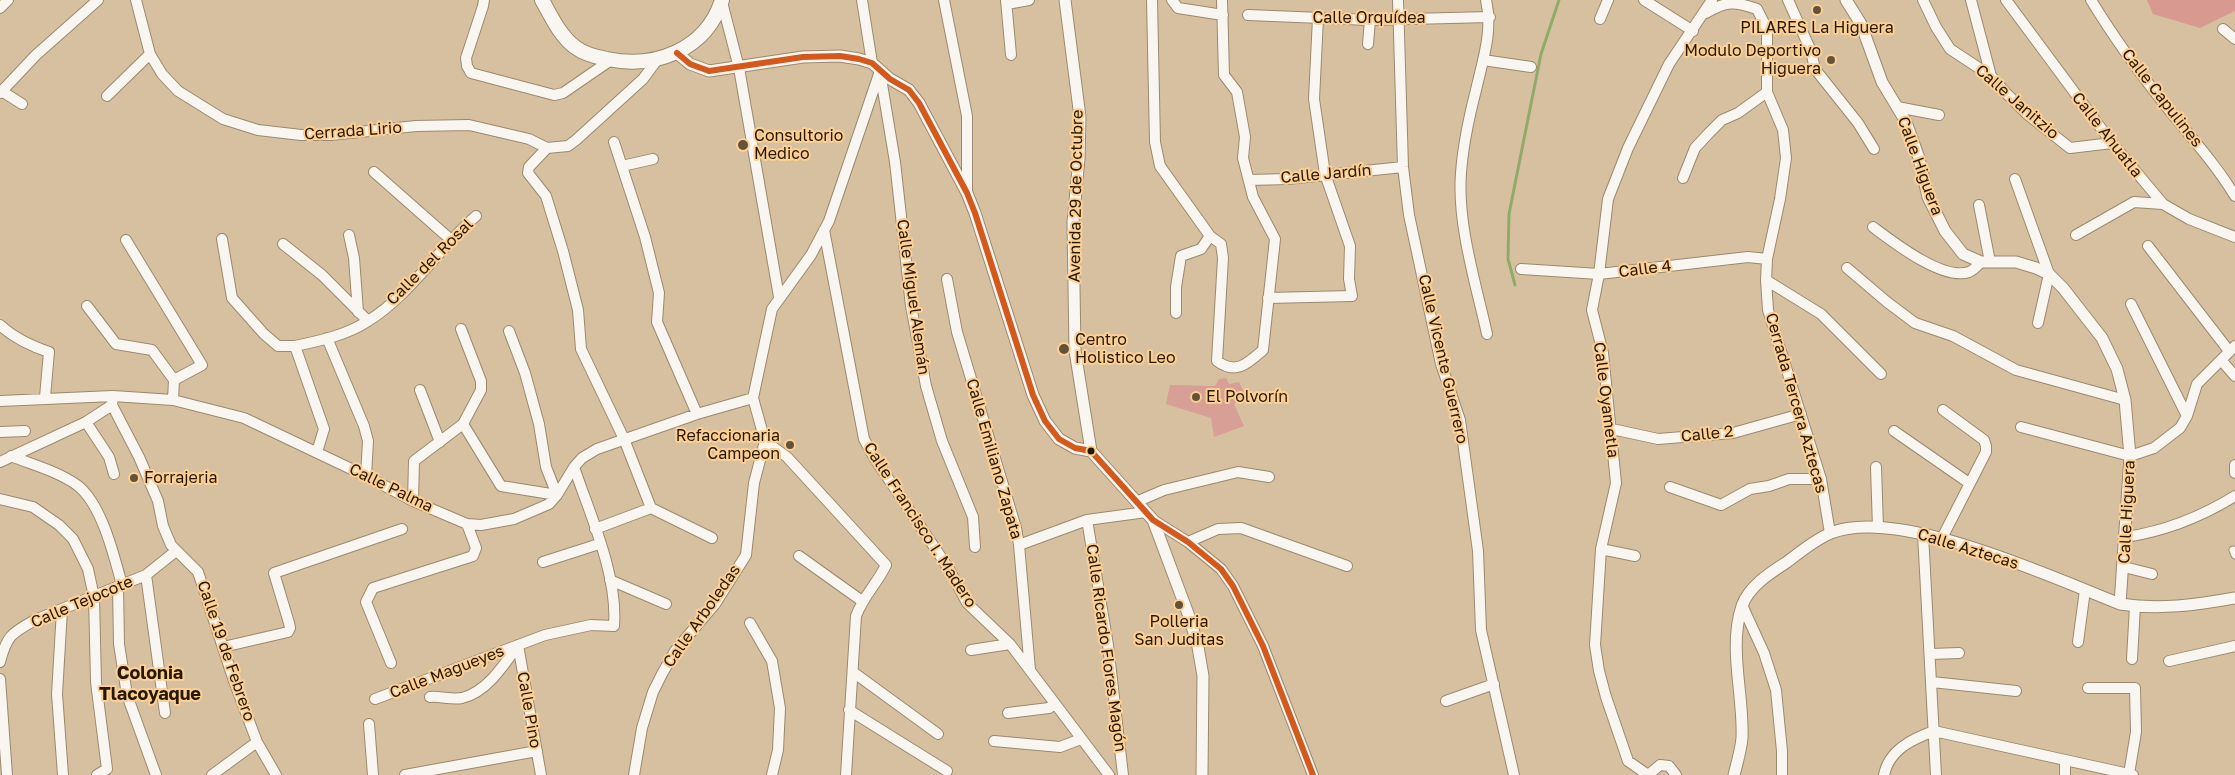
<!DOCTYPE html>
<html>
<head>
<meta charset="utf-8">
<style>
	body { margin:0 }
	canvas { display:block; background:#d7c09f }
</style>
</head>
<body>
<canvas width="2235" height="775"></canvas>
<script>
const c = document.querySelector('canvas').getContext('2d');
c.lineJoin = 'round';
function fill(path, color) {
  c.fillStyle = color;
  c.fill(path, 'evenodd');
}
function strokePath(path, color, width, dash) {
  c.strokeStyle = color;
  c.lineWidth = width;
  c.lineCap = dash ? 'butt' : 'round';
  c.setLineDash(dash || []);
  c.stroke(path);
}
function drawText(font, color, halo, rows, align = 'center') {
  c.font = font + ' "Golos Text",sans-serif';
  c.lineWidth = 4;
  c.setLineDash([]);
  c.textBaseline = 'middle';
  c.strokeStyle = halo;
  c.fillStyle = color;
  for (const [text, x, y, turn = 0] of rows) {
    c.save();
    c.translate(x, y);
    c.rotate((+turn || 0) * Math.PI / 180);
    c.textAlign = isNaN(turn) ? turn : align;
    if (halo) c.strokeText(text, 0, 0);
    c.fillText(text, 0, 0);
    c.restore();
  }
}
fill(new Path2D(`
	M 1226,378 L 1229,384 L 1239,382 L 1244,392 L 1234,404 L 1244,426 L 1214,437 L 1211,418 L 1166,404 L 1170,385 L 1215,386 L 1219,379 Z`), '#d79f95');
fill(new Path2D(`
	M 2147,0 L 2235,0 L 2235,11 L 2200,28 L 2153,14 Z`), '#d89a90');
strokePath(new Path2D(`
	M 1515,285 L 1508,259 L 1509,214 L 1541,54 L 1559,0`), '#91aa6a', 3);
const pedestrian = new Path2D(`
	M 2233,550 L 2235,555`);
const minor = new Path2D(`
	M 136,0 L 150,54 L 162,74 L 178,91 L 223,119 L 258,130 L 301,135 L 331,135 L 416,126 L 469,125 L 529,139 L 547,148
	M 484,0 L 483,6 L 466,58 L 467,66 L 471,73 L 554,95 L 563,93 L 611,60
	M 862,0 L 872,63
	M 944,0 L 967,116 L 967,193
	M 1006,0 L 1011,55
	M 1152,0 L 1155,142 L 1160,166 L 1210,236 L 1221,244 L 1223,258 L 1217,361 C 1236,375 1247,364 1263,350 L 1275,239 L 1253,197 L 1243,158 L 1245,137 L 1237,92 L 1224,75 L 1222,0
	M 1172,0 L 1178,8 L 1223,15
	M 1398,0 L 1403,167 L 1409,215 L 1441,364 L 1460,420 L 1478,551 L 1481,630 L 1514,775
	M 1486,0 C 1493,31 1483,59 1476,90 C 1469,117 1463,145 1461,173 C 1457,224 1476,284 1487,334
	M 1644,0 L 1693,31
	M 1788,0 L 1811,51 L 1815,69 L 1858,123 L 1874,149
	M 1923,0 L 1936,27 L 1950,49 L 1991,76 L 2005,92 L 2027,114 L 2070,148 L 2112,143
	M 1971,0 L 1991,76
	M 2006,0 L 2112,143 L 2163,204 L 2189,219 L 2235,237
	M 2091,0 C 2114,38 2141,75 2169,110 C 2192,138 2216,165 2235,196
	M 722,2 L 739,68 L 779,297
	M 1007,4 L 1029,0
	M 0,8 L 8,0
	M 1706,13 C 1726,1 1734,1 1757,9 L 1767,29 L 1767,92 L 1783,130 L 1786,158 L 1780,199 L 1767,259 L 1766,280 L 1768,310 L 1821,479 L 1830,533
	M 1248,15 L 1370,20 L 1490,17
	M 1600,19 L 1608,0
	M 2223,29 L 2235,39
	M 1368,44 L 1370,20
	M 657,60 L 643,79 L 576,140 L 568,146 L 547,148 L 529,167 L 528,173 L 546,196 L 563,251 L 578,310 L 581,349 L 624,439 L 651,508 L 712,538
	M 1483,60 L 1531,67
	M 880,72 L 895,162 L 911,306 L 926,386 L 942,441 L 973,517 L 975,547
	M 0,90 L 22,104
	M 0,93 L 36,55 L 98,0
	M 107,96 L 150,54
	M 1897,107 L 1939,115
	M 614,142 L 645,237 L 659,293 L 657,322 L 697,414
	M 622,166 L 653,159
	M 374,172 L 450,239
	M 1683,178 L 1695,148 L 1709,133 L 1722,120 L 1738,113 L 1767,92
	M 2015,179 L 2049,274 L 2038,323
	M 1249,180 L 1288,179 L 1403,167
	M 1979,205 L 1990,262
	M 1873,227 C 1893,242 1943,281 1969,272 C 1974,270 1978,265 1981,262
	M 824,230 L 864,439 L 875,459 L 949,569 L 967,603 L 1010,644 L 1109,775
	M 349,235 L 354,258 L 358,312
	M 2076,235 L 2134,202 L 2163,204
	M 222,239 L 232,298 L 264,334 L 278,346 L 295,346
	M 126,240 L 202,365 L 174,380
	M 283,244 L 322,275 L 368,321
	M 2148,246 L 2229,351
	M 1847,268 L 1887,302 L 1915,323 L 1953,336 L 2016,370 L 2125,400
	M 1521,269 L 1599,274 L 1748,257 L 1767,259
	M 947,279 L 957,332 L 1016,528 L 1019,545 L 1030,670
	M 1766,280 L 1821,314 L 1881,374
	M 1268,298 L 1352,296 L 1349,279 L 1350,246 L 1325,174 L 1314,99 L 1318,18
	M 2131,304 L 2187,416
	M 87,306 L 116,344 L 152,350 L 174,380 L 173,400
	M 1176,313 L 1176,287 L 1181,256 L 1201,249 L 1210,236
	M 0,325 C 14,338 31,346 49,352 L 45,397
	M 461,329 L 481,381 L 481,390 L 463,424 L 501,486 L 557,495
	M 509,331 L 525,373 L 539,424 L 546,467 L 557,495
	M 327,338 L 364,426 L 368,441 L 366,476
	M 2221,360 L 2235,376
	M 420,390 L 440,442
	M 113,396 L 112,405 L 139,457 L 158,501 L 163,526 L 171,545 L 198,572 L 234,681 L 257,742 L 276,775
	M 0,401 L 113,396 L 173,400 L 244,418 L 366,476 L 413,501 L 467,524 L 481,525 L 514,519 L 549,504 L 557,495 L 574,467 L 582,458 L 597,449 L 697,414 L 753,398
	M 86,422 L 109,457 L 114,474
	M 2021,427 L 2130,456 L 2154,448 L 2180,428 L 2187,416 L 2197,384 L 2235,346
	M 1612,429 L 1658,439 L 1733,433 L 1801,414
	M 1894,431 L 1969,483
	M 0,432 L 25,431
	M 765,441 L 787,457 L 886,565 C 877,584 864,595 856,616 L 846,775
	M 317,452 L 324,429 L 295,346 C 319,341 347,335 368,321 C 410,295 438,249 476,216
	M 11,456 C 33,465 57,471 77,485 C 102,504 114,556 122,585
	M 0,462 L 86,422 L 112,405
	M 2235,465 L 2235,473
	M 1876,467 L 1878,528
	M 1670,487 L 1721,505 L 1750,489 L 1769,486 L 1789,479 L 1821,479
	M 0,499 L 33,507 L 59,525 L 73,539 L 88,569 L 94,597 L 96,682 L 107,769 L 97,775
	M 413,501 L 414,461 L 463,424
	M 1136,502 L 1164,490 L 1238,472 L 1269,477
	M 1087,520 L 1108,645 L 1123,775
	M 1153,520 L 1188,542 L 1221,569 L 1233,586 L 1263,646 L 1313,775
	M 595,529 L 651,508
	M 1923,534 L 1936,775
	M 2126,537 C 2166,531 2201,517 2235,496
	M 1942,538 L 1986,452 L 1986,446 L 1984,440 L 1943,410
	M 1188,542 L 1218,529 L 1241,528 L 1347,566
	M 1019,545 L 1087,520 L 1146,512
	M 1601,549 L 1635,556
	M 799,556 L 862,601
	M 543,562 L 599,544
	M 2124,567 L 2152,574
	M 146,575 L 165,713
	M 610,580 L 666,604
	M 118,587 L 119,644 L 127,695 L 156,775
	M 1742,605 L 1764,653 L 1776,690 L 1782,751 L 1782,775
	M 62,610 L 57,694 L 63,775
	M 750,623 L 772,661 L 780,708 L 778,750 L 772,775
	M 2078,642 L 2085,590
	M 518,645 L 541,775
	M 223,647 L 288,632 L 290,628 L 289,623 L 274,573 L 402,529
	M 971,650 L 1010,644
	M 1931,654 L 1959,653
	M 2132,659 L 2135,606
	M 2169,661 L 2235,646
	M 0,662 C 7,635 12,633 35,620 L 146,575 L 176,551
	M 391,663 L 366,602 L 373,588 L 473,556 L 476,548 L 467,524
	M 853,672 L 938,734
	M 0,679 L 7,775
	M 1932,682 L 2016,691
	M 2088,688 L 2135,688 L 2136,732 L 2129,774
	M 430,697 C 441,696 451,700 462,698 C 487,692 504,665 518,645
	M 375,699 L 545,635 L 591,625 L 614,626 C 618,575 590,515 574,467
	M 1446,701 L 1494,684
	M 849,710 L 947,771
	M 1008,713 L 1049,708 L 1054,704
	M 369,724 L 373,775
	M 1934,731 L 2133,775
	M 994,741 L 1060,747 L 1081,739
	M 212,775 L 257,742
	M 405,775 L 537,751
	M 634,775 L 642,728 L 653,692 L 662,674 L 675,651 L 715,604 L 746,555 L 754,483 L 765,441 L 753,398 L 772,309 L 811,255 L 829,221 L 880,71
	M 1676,775 L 1669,766 L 1660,765 L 1648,775 L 1628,761 L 1606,697 L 1599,671 L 1595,645 L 1601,549 L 1616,483 L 1603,353 L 1592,310 L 1599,274 L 1608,199 L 1628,148 L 1669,64 L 1712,0
	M 1884,775 C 1889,750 1912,739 1934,731
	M 2065,775 L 2065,761`);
const tertiary = new Path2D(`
	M 1065,0 L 1080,117 L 1079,159 L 1073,222 L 1075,351 L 1091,451
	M 1846,0 L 1861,24 L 1882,82 L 1906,122 L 1919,158 L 1928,197 L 1945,231 L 1963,254 L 1981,262 L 2016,262 L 2036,268 L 2049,274 L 2063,288 L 2102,338 L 2117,369 L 2125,400 L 2130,456 L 2120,604
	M 677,53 L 690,64 L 709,71 L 803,57 L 840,56 L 859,59 L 872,63 L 890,79 L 909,90 L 919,103 L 967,193 L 975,213 L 1033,395 L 1045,421 L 1059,439 L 1075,448 L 1091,451 L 1153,520 L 1190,619 L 1198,647 L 1203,676 L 1202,775
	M 1734,775 C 1737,763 1741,750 1742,738 C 1744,695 1728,648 1742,606 C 1749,586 1770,573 1787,562 C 1800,552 1816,539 1831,533 C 1898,506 2054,578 2120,604 C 2159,610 2197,605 2235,598`);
const secondary = new Path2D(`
	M 542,0 C 551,16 560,36 575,47 C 584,54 596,57 607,59 C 655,69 706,50 722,0`);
strokePath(pedestrian, '#9a896f', 9);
strokePath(minor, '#9a896f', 12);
strokePath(tertiary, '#9a896f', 13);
strokePath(secondary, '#9a896f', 16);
strokePath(pedestrian, '#f9f6f1', 7);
strokePath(minor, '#f9f6f1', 10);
strokePath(tertiary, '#f9f6f1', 11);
strokePath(secondary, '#f9f6f1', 14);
strokePath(new Path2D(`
	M 677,53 L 690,64 L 709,71 L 803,57 L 840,56 L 859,59 L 872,63 L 890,79 L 909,90 L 919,103 L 967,193 L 975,213 L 1033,395 L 1045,421 L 1059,439 L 1075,448 L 1091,451 L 1153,520 L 1188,542 L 1221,569 L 1233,586 L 1263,646 L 1313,775`), '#d4591d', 6);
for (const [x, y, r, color] of [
	[1817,10,5,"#655339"],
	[1831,60,5,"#655339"],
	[743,145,6,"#655339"],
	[1064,349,6,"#655339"],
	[1196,397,5,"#655339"],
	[790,445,5,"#655339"],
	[1091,451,4.5,"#281802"],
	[134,478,5,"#655339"],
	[1179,605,5,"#655339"]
]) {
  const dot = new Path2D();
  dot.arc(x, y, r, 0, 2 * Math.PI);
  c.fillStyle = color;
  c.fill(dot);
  strokePath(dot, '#fcd095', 2);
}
drawText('16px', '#281802', '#fcd095', [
	["Calle Orquídea",1369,18],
	["Calle Capulines",2162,98,52],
	["Calle Janitzio",2017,102,41],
	["Cerrada Lirio",353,131,-4],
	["Calle Ahuatla",2107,135,52],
	["Calle Higuera",1920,166,70],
	["Calle Jardín",1326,174,-5],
	["Avenida 29 de Octubre",1076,196,-89],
	["Calle del Rosal",430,262,-45],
	["Calle 4",1645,269,-7],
	["Calle Miguel Alemán",913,297,82],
	["Calle Vicente Guerrero",1443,359,77],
	["Calle Oyametla",1606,400,83],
	["Cerrada Tercera Aztecas",1796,403,74],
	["Calle 2",1707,434,-6],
	["Calle Emiliano Zapata",994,459,74],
	["Calle Palma",391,488,26],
	["Calle Higuera",2127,512,-87],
	["Calle Francisco I. Madero",920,525,57],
	["Calle Aztecas",1968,549,17],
	["Calle Tejocote",82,602,-23],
	["Calle Arboledas",702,616,-55],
	["Calle Ricardo Flores Magón",1106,648,82],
	["Calle 19 de Febrero",226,651,71],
	["Calle Magueyes",447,672,-21],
	["Calle Pino",529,710,80]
]);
drawText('16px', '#281802', '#fcd095', [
	["PILARES La Higuera",1817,28,"center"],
	["Modulo Deportivo",1821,51,"right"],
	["Higuera",1821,69,"right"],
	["Consultorio",754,136],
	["Medico",754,154],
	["Centro",1075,340],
	["Holistico Leo",1075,358],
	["El Polvorín",1206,397],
	["Refaccionaria",780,436,"right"],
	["Campeon",780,454,"right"],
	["Forrajeria",144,478],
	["Polleria",1179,622,"center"],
	["San Juditas",1179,640,"center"]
], 'left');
drawText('bold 18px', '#281802', '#fcd095', [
	["Colonia",150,673],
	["Tlacoyaque",150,694]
]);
</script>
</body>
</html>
